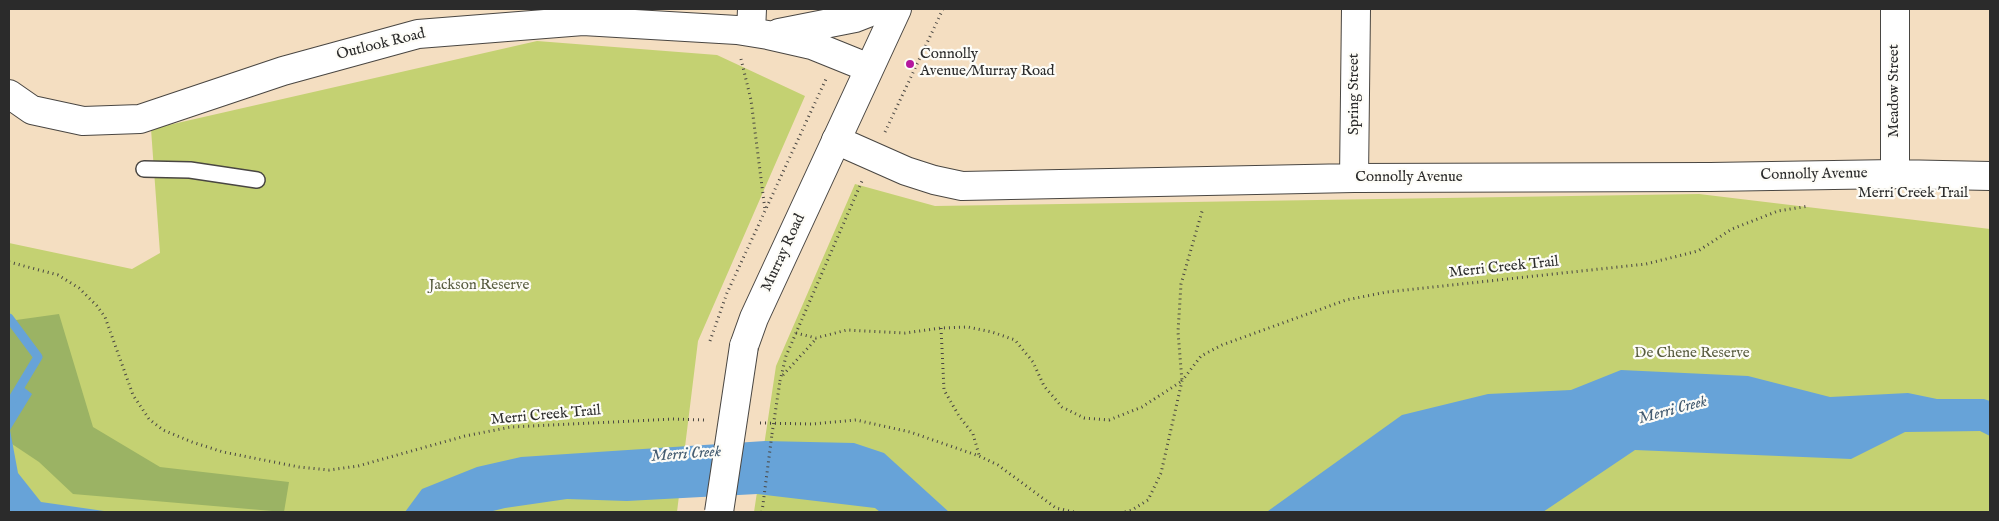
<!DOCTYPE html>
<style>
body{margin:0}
#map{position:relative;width:1999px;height:521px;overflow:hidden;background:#f4dec1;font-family:"IM FELL English",serif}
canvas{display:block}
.frame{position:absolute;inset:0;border:10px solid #2b2b2b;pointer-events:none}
</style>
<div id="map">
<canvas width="1999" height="521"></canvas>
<div class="frame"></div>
</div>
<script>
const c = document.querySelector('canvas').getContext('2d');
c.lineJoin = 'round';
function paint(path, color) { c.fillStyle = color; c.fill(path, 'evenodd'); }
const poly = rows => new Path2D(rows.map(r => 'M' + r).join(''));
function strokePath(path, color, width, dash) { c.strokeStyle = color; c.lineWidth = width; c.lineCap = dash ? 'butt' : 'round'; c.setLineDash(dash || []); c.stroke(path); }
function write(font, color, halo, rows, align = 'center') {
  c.font = font + ' "IM FELL English",serif'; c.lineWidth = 4.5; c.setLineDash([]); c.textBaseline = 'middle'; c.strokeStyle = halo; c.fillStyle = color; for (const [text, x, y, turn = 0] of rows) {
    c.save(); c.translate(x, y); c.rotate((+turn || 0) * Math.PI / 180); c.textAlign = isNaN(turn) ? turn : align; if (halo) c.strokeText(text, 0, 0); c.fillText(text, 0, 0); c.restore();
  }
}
paint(poly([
 [537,41,717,55,805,96,698,341,677,512,9,512,9,243,132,269,160,253,151,129],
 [855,184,935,206,1699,194,1990,229,1990,512,754,512,776,366]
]), '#c4d172');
paint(poly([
 [59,314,93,427,160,467,289,482,284,512,73,494,39,462,9,442,9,321]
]), '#9bb364');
paint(poly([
 [1621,370,1748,376,1830,397,1908,393,1937,399,1984,399,1990,401,1990,436,1980,431,1905,432,1851,459,1635,450,1543,512,1268,511,1402,415,1488,394,1571,390],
 [21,385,32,394,10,430,18,473,41,502,111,512,9,512,9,397],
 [765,441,854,443,884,453,949,512,880,512,875,508,757,494,627,501,567,499,505,508,489,512,405,512,422,489,477,467,521,457]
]), '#67a3d8');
strokePath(poly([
 [9,318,38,357,9,405]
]), '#67a3d8', 9);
const service = poly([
 [144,169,190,170,257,180]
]);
const minor = poly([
 [751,32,752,9],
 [779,33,855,18,878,9],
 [9,94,32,110,83,121,140,119,283,71,418,34,583,21,737,30,768,35,812,45,869,68],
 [836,140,906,171,934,180,962,186,1354,178,1710,177,1895,174,1990,176],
 [1895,174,1895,9],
 [1354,178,1356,9]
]);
const secondary = poly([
 [744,346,754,318,897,9]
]);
strokePath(service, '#494642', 18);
strokePath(minor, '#494642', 30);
strokePath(secondary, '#494642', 30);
strokePath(poly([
 [741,59,751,100,765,210],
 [885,132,943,9],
 [9,262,58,275,79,288,97,306,105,317,133,395,149,419,163,430,192,442,223,452,299,467,329,470,358,466,465,436,511,427,672,419,704,420],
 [941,328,944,390,959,416,973,434,979,455],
 [796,333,816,338,847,330,905,333,941,328,968,327,992,332,1015,340,1033,362,1044,386,1062,407,1084,418,1109,420,1142,407,1182,381,1178,332,1181,284,1203,208],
 [710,341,727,293,826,79],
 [783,375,816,339],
 [780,381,786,356,862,181],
 [760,423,812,424,856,420,910,432,979,456,998,465,1056,508,1074,512],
 [762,512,772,434],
 [1125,512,1132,510,1148,500,1161,473,1182,381,1201,356,1222,345,1346,300,1387,292,1646,264,1698,251,1732,229,1778,211,1809,206]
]), '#494642', 3, [1, 4]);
strokePath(service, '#fff', 15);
strokePath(minor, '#fff', 28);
strokePath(secondary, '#fff', 28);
const secondaryBridge = poly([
 [719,512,744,346]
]);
strokePath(secondaryBridge, '#494642', 30, []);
strokePath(poly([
 [772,434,780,381]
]), '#494642', 3, [1, 4]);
strokePath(secondaryBridge, '#fff', 28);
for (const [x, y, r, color] of [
 [910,64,5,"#b5179e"]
]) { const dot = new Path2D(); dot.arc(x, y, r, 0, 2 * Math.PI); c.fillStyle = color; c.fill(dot); strokePath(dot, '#fdfcf7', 2); }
write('15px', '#2b2b2b', '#fdfcf7', [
 ["Outlook Road",381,45,-14],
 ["Meadow Street",1895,91,-90],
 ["Spring Street",1355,94,-90],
 ["Connolly Avenue",1814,175,-1],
 ["Connolly Avenue",1409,178],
 ["Merri Creek Trail",1913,194],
 ["Murray Road",784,253,-65],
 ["Merri Creek Trail",1504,268,-6],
 ["Merri Creek Trail",546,416,-5]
]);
write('15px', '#2b2b2b', '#fdfcf7', [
 ["Connolly",920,55],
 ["Avenue/Murray Road",920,72]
], 'left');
write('15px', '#595d40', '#fdfcf7', [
 ["Jackson Reserve",479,286],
 ["De Chene Reserve",1692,354]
]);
write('italic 16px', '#435b70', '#fdfcf7', [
 ["Merri Creek",1673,411,-15],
 ["Merri Creek",686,455,-4]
]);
</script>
